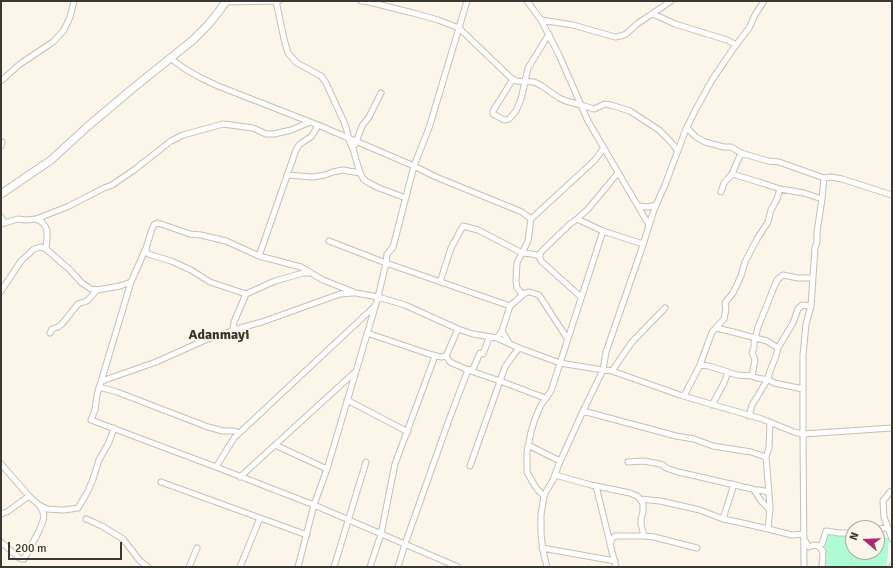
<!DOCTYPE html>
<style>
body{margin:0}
#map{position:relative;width:893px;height:568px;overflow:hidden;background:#fbf5ea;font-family:Signika,sans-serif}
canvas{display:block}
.frame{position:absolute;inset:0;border:2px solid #3b3934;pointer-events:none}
.north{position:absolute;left:845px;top:520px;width:40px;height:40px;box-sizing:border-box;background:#fbf5ea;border:1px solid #aeaaa1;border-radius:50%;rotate:289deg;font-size:11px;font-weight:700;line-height:16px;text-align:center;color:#3b3934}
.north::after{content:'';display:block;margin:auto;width:14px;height:18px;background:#a92875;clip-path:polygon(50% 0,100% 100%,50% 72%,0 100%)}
.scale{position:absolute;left:8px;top:542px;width:114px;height:18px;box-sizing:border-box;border:2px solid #3b3934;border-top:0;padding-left:5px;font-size:12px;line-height:14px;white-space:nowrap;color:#3b3934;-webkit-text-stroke:3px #fbf5ea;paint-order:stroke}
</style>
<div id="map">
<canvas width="893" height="568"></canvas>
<div class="frame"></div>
<div class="north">N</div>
<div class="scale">200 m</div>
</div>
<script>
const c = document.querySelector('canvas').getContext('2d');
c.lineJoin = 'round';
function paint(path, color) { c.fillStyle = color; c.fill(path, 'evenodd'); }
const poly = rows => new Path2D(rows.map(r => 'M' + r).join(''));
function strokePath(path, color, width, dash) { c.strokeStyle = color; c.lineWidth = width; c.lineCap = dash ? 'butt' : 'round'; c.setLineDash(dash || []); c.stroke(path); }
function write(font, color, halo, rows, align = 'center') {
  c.font = font + ' Signika,sans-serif'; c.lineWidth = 4; c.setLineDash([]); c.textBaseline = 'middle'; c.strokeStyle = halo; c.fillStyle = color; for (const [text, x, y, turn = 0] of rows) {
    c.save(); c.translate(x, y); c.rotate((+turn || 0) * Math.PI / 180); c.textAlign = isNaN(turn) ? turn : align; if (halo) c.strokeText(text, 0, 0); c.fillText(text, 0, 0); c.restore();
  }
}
paint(poly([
 [826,534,853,535,853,552,877,552,877,537,889,538,887,567,824,567]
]), '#affcd4');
const minor = poly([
 [276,1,284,39,288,53,297,63,321,76,326,83,344,122,348,134,348,138,353,149,360,173,364,180,371,184,379,188,406,198],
 [361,1,369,2,413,13,438,20,459,28,511,78,516,81,534,82,542,86,559,98,566,101,581,105,594,109,605,104,614,106,630,111,659,130,670,141,678,151],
 [527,1,541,20,559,55,588,121,649,225],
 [225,2,279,1],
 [652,14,660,17,675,24,727,40,736,45],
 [541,20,573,25,615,37,621,36,626,34,637,24,671,1],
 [170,58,185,69,201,78,218,86,318,125,414,166,436,177,522,212,531,219],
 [513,79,493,111,493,114,495,115,504,120,509,119,516,111,521,99,528,68,549,34],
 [1,81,20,64,53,42,64,30,70,17,74,1],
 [687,128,696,137,705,142,724,147,731,147,741,153,768,161,779,162,824,178],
 [355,145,362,126,369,117,381,93],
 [1,146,2,142],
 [732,174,762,183,780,189,804,193,822,199],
 [287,175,313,177,325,175,333,172,343,170,360,173],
 [721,192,724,183,732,174,741,153],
 [638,206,648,207,656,205],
 [1,217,5,223],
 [36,219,42,222,45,226,47,231,47,238,46,249],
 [577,219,603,231,643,244],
 [1,224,18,219,26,220,36,219,67,207,104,188,112,185,134,170,171,141,183,135,223,124,253,128,266,134,274,134,291,130,310,122],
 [329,241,386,263,510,306],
 [146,248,131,282,97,395,95,410,91,420,216,467,314,505,458,567],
 [259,256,296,150,299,145,303,142,312,136,318,125],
 [311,273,303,273,275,281,246,294,210,282,191,270,171,261,151,255,147,253,146,248,152,229,154,225,158,223,190,234,201,235,226,241,259,256,301,267,311,273,323,280,356,293,378,297,405,305,458,329,473,334,497,338,519,348,560,363,603,370,612,371,680,395,762,419,794,432,803,434,803,355,806,324,811,306,815,248,817,242,817,232,822,199,824,178,831,177,842,179,892,195],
 [440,282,451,248,463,226,478,230,507,245,522,253,532,254,540,256],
 [1,291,21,261,34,249,41,247,46,249,69,269,82,283,91,289,97,290,120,286,131,282],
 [523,295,517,288,516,281,517,263,528,241,531,219,595,160,603,149],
 [581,297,541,261,540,259,540,256,541,252,570,224,577,219,588,209,618,173],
 [716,328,733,332,767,341,778,348,793,323,798,309,802,305,811,306],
 [233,330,234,322,246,294],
 [502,331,509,343],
 [50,333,52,329,58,327,62,324,78,304,87,301,97,290],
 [367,333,429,354,441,357,446,356,458,329],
 [497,338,502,331,510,306,525,293,530,292,539,295,567,338],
 [446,356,450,362,468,370,500,381,545,398],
 [700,365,709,366,737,375,752,376,757,378,762,379,768,379,774,383,803,389],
 [612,371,632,342,665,308],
 [752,376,755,360,752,352,754,348,754,343,758,327,777,280,783,275,798,278,813,278],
 [102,381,156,362,203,341,240,328,262,322,340,294,353,293],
 [99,387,117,392,208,427,223,431,234,431,239,433],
 [684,396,700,365,712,332,724,319,726,309,725,303,733,293,741,276,745,262,757,239,768,222,771,210,777,199,780,189],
 [347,400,408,432],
 [712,405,724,383,728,372],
 [583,411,676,436,694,439,713,446,751,452,766,457,769,448,770,422],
 [749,416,752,405,768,379,770,371,776,356,778,348],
 [275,445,327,469],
 [528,445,560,461],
 [628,462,644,461,660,464,663,465,666,468,678,472,696,476,752,489,754,490,761,501,770,510],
 [1,464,29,496,39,505,42,510,44,515,43,521,39,531,24,559,22,559,19,558,1,542],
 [470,466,505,367,512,357,519,348],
 [216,467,234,438,375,306],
 [555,475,591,485,630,493,637,496,640,499,643,504,643,512,641,519,641,524,644,536],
 [240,477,355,372],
 [161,482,307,535],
 [596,486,610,543],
 [754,490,759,490,769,492],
 [892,491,890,492,883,501,884,517,892,539],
 [544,496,536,488,527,472,527,452,531,432,535,419,541,405,551,391,603,231],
 [640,499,660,501,700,510,723,519,738,522,768,529,770,507,766,457],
 [39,505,47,509,64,510,78,508,88,491,93,479,99,460,109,442,114,428],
 [1,514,7,512,29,496],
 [86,519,102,526,123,539,140,561,148,567],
 [723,519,734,484],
 [768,529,792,535,803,534],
 [877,530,888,527],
 [804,539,809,547,814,545,818,546,823,551,822,567],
 [818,546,822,544,826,531,839,533,853,533],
 [542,548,615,561],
 [189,567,197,548],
 [240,567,260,518],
 [298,567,314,505,327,469,378,297,386,263,387,254,393,247,414,166,429,128,467,1],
 [334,567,366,462],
 [370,567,381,534,395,464,435,356],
 [398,567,405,544,450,417,468,370,473,369,480,353,483,354,489,338],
 [547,567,543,551,541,534,541,515,544,496,547,490,553,480,559,464,583,411,603,370,606,352,641,251,654,210,665,185,686,129,696,109,712,80,733,49,749,28,755,15,764,1],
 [616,567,610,544,612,539,615,536,644,536,654,537,697,548],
 [804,567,803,434,892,428],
 [892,567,892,566]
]);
const major = poly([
 [1,194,51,160,87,127,132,89,193,40,208,25,220,10,226,1]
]);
strokePath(minor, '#c6bfb5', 7);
strokePath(major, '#c6bfb5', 9);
strokePath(minor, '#fff', 5);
strokePath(major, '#fff', 7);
write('bold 14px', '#3b362d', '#fbf5ea', [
 ["Adanmayi",219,335]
]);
</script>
